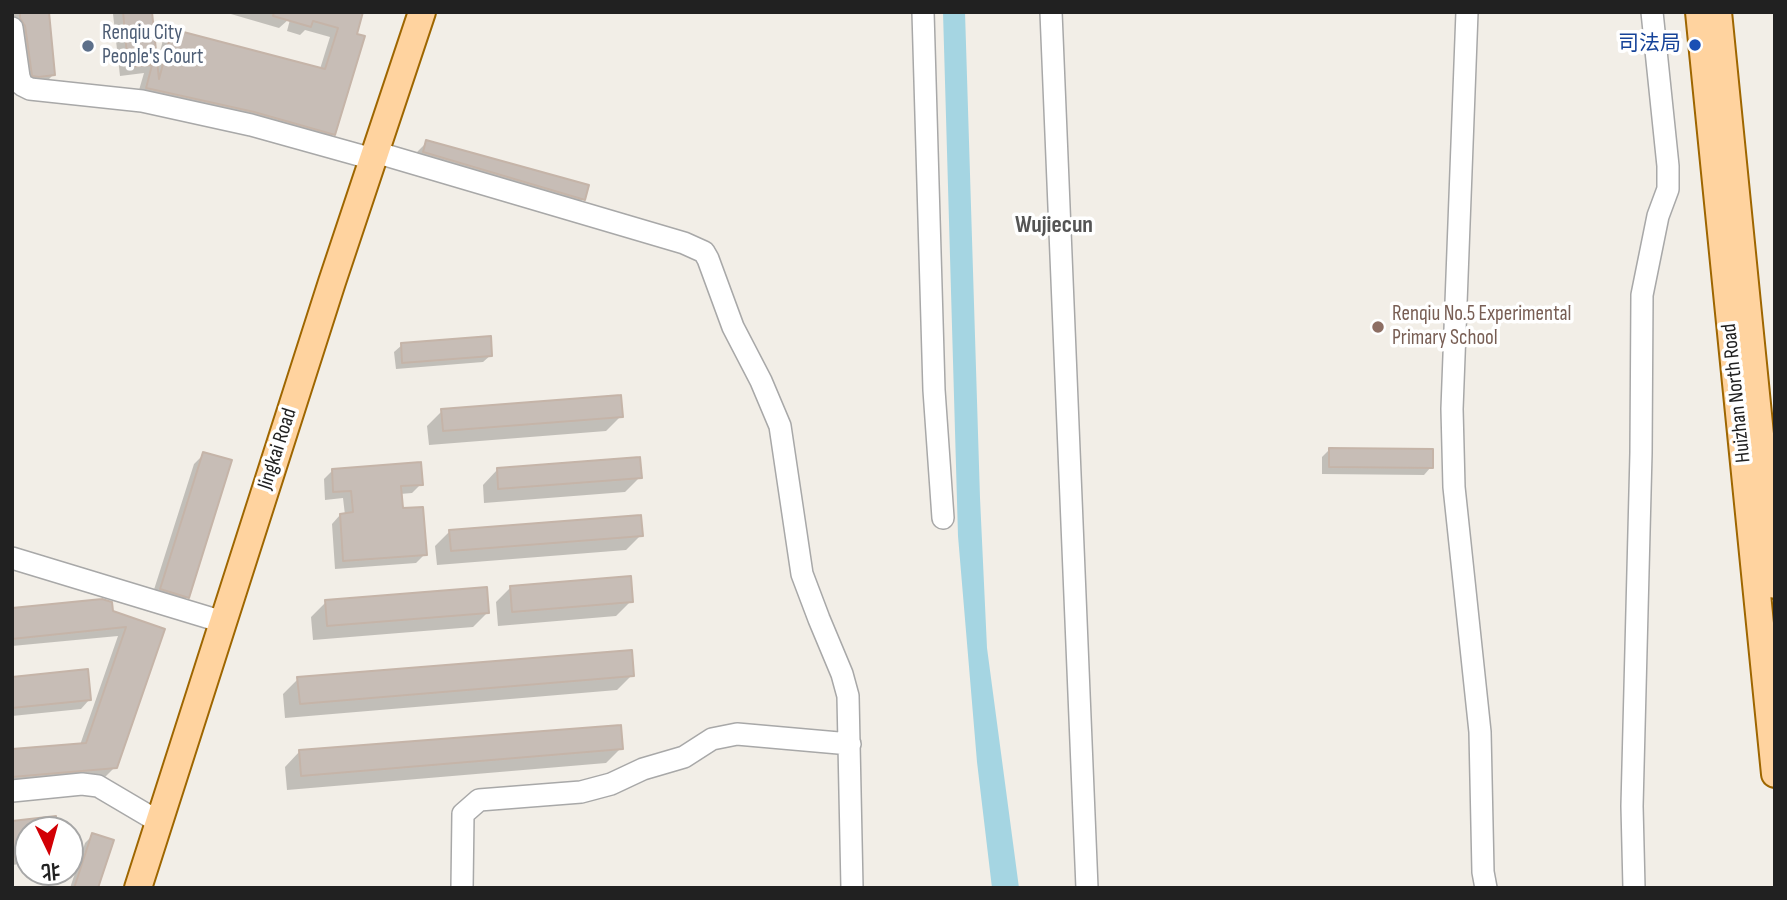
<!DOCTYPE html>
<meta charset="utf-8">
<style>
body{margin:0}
#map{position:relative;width:1787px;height:900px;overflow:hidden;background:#f2eee7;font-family:"Sofia Sans Condensed","Noto Sans SC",sans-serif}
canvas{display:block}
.frame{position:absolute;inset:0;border:14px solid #212121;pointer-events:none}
.north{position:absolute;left:14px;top:816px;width:70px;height:70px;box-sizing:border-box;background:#fff;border:2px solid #a6a6a6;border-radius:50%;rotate:175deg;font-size:19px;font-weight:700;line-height:28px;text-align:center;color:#212121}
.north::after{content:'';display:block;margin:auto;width:24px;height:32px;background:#d20005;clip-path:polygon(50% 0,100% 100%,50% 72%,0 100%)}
</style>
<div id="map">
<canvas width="1787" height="900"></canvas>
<div class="frame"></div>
<div class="north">北</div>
</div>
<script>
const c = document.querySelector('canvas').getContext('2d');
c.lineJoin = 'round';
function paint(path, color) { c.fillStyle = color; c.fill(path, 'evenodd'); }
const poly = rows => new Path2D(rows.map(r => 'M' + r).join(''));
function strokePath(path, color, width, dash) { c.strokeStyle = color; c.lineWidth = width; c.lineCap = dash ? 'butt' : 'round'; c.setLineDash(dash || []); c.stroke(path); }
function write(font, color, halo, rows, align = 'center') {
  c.font = font + ' "Sofia Sans Condensed","Noto Sans SC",sans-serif'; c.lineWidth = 7; c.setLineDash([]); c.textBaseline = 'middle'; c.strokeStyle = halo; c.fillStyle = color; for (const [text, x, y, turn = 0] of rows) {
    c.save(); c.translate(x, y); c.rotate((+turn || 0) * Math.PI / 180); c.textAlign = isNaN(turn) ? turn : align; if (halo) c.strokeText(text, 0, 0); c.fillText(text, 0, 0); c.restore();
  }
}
paint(poly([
 [943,12,965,12,980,498,987,648,1019,888,992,888,977,762,958,536]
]), '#a5d5e2');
paint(poly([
 [12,12,47,12,54,74,44,84,29,85,12,29],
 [115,12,150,12,156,67,163,40,172,31,320,69,330,37,305,30,300,35,287,31,292,12,362,12,334,134,324,143,137,97,144,73,120,76,113,14],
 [224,12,288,12,288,20,279,28],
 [427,142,583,199,573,209,414,162,417,152],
 [402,345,491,355,483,362,396,369,394,352],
 [442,411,621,416,606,431,429,445,427,426],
 [1330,449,1431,467,1424,475,1322,474,1322,457],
 [204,454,187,597,177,607,151,599,194,464],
 [497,470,640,477,625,492,484,503,483,485],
 [332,471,421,484,412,493,400,494,401,510,425,554,416,563,335,569,332,524,340,515,345,515,343,498,325,500,324,479],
 [450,531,641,535,626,550,437,565,435,546],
 [511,587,631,601,616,616,498,626,496,602],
 [326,602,488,612,473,627,313,640,311,617],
 [12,610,111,612,162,630,115,767,105,777,12,785,12,751,80,745,118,636,12,646],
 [632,675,617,690,285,718,283,694,298,679],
 [12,678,89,700,81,709,12,716],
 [621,748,606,763,287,790,285,767,299,752],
 [54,818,55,830,28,830,28,863,12,865,12,822],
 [93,835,96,888,70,888,85,843]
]), '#0003');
const building = poly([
 [20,12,49,12,55,75,39,77,32,76,25,26,20,18,20,12],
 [123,12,152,12,159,79,172,29,325,69,338,28,313,21,311,27,273,16,274,12,363,12,357,34,365,36,335,135,254,112,146,88,152,65,128,67,123,12],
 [426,140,589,185,585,200,423,152,426,140],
 [491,336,492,356,402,363,401,343,491,336],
 [621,395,623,417,443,431,441,409,621,395],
 [1329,448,1433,449,1433,468,1329,467,1329,448],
 [203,452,232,460,189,598,160,589,203,452],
 [640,457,642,478,498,489,497,468,640,457],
 [421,462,423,485,401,486,403,508,423,507,427,555,343,561,340,514,353,512,351,491,333,492,332,469,421,462],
 [641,515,643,536,451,551,449,530,641,515],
 [631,576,633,602,512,612,510,586,631,576],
 [487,587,489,613,327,626,325,600,487,587],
 [102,599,112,602,113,611,165,629,117,768,12,777,12,749,86,743,126,627,12,639,12,608,102,599],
 [632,650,634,676,300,704,297,677,632,650],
 [88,669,91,700,12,708,12,677,88,669],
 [621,725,623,749,301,776,299,750,621,725],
 [56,816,57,830,28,830,28,855,12,857,12,821,56,816],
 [92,833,114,840,98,888,74,888,92,833]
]);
paint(building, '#c7bdb6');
strokePath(building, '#c5b4a8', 2);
const minor = poly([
 [923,12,934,390,943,518],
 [1051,12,1087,888],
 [1467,12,1452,409,1454,487,1480,732,1483,872,1486,888],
 [12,28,19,77,22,85,30,89,142,101,251,125,373,159],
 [375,152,684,243,704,252,708,259,733,327,761,381,780,426,802,574,819,619,842,674,848,696,852,888],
 [12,558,223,622],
 [12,791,82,784,98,786,159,822],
 [462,888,463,814,479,800,581,792,611,784,643,769,684,757,712,739,737,734,850,744],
 [1634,888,1632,806,1641,453,1642,295,1658,216,1668,189,1668,166,1652,12]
]);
const major = poly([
 [1699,12,1775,774],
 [1718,12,1775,585],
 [138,888,332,282,422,12]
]);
strokePath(minor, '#a8a8a8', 24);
strokePath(major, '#9e6600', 30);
strokePath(minor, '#fff', 21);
strokePath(major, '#ffd39f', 26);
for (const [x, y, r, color] of [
 [1695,45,7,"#1a4fb4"],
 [88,46,7,"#5c6f8a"],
 [1378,327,7,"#8d6e63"]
]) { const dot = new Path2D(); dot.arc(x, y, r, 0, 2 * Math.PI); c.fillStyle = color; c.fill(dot); strokePath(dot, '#fff', 2.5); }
write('21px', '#4e5e75', '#fff', [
 ["Renqiu City",102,34],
 ["People's Court",102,58]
], 'left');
write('21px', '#164399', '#fff', [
 ["司法局",1681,45]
], 'right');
write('21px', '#785e54', '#fff', [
 ["Renqiu No.5 Experimental",1392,315],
 ["Primary School",1392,339]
], 'left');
write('21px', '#212121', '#fff', [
 ["Huizhan North Road",1737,393,-96],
 ["Jingkai Road",278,449,-72]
]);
write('bold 24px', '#545454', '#fff', [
 ["Wujiecun",1054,226]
]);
</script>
